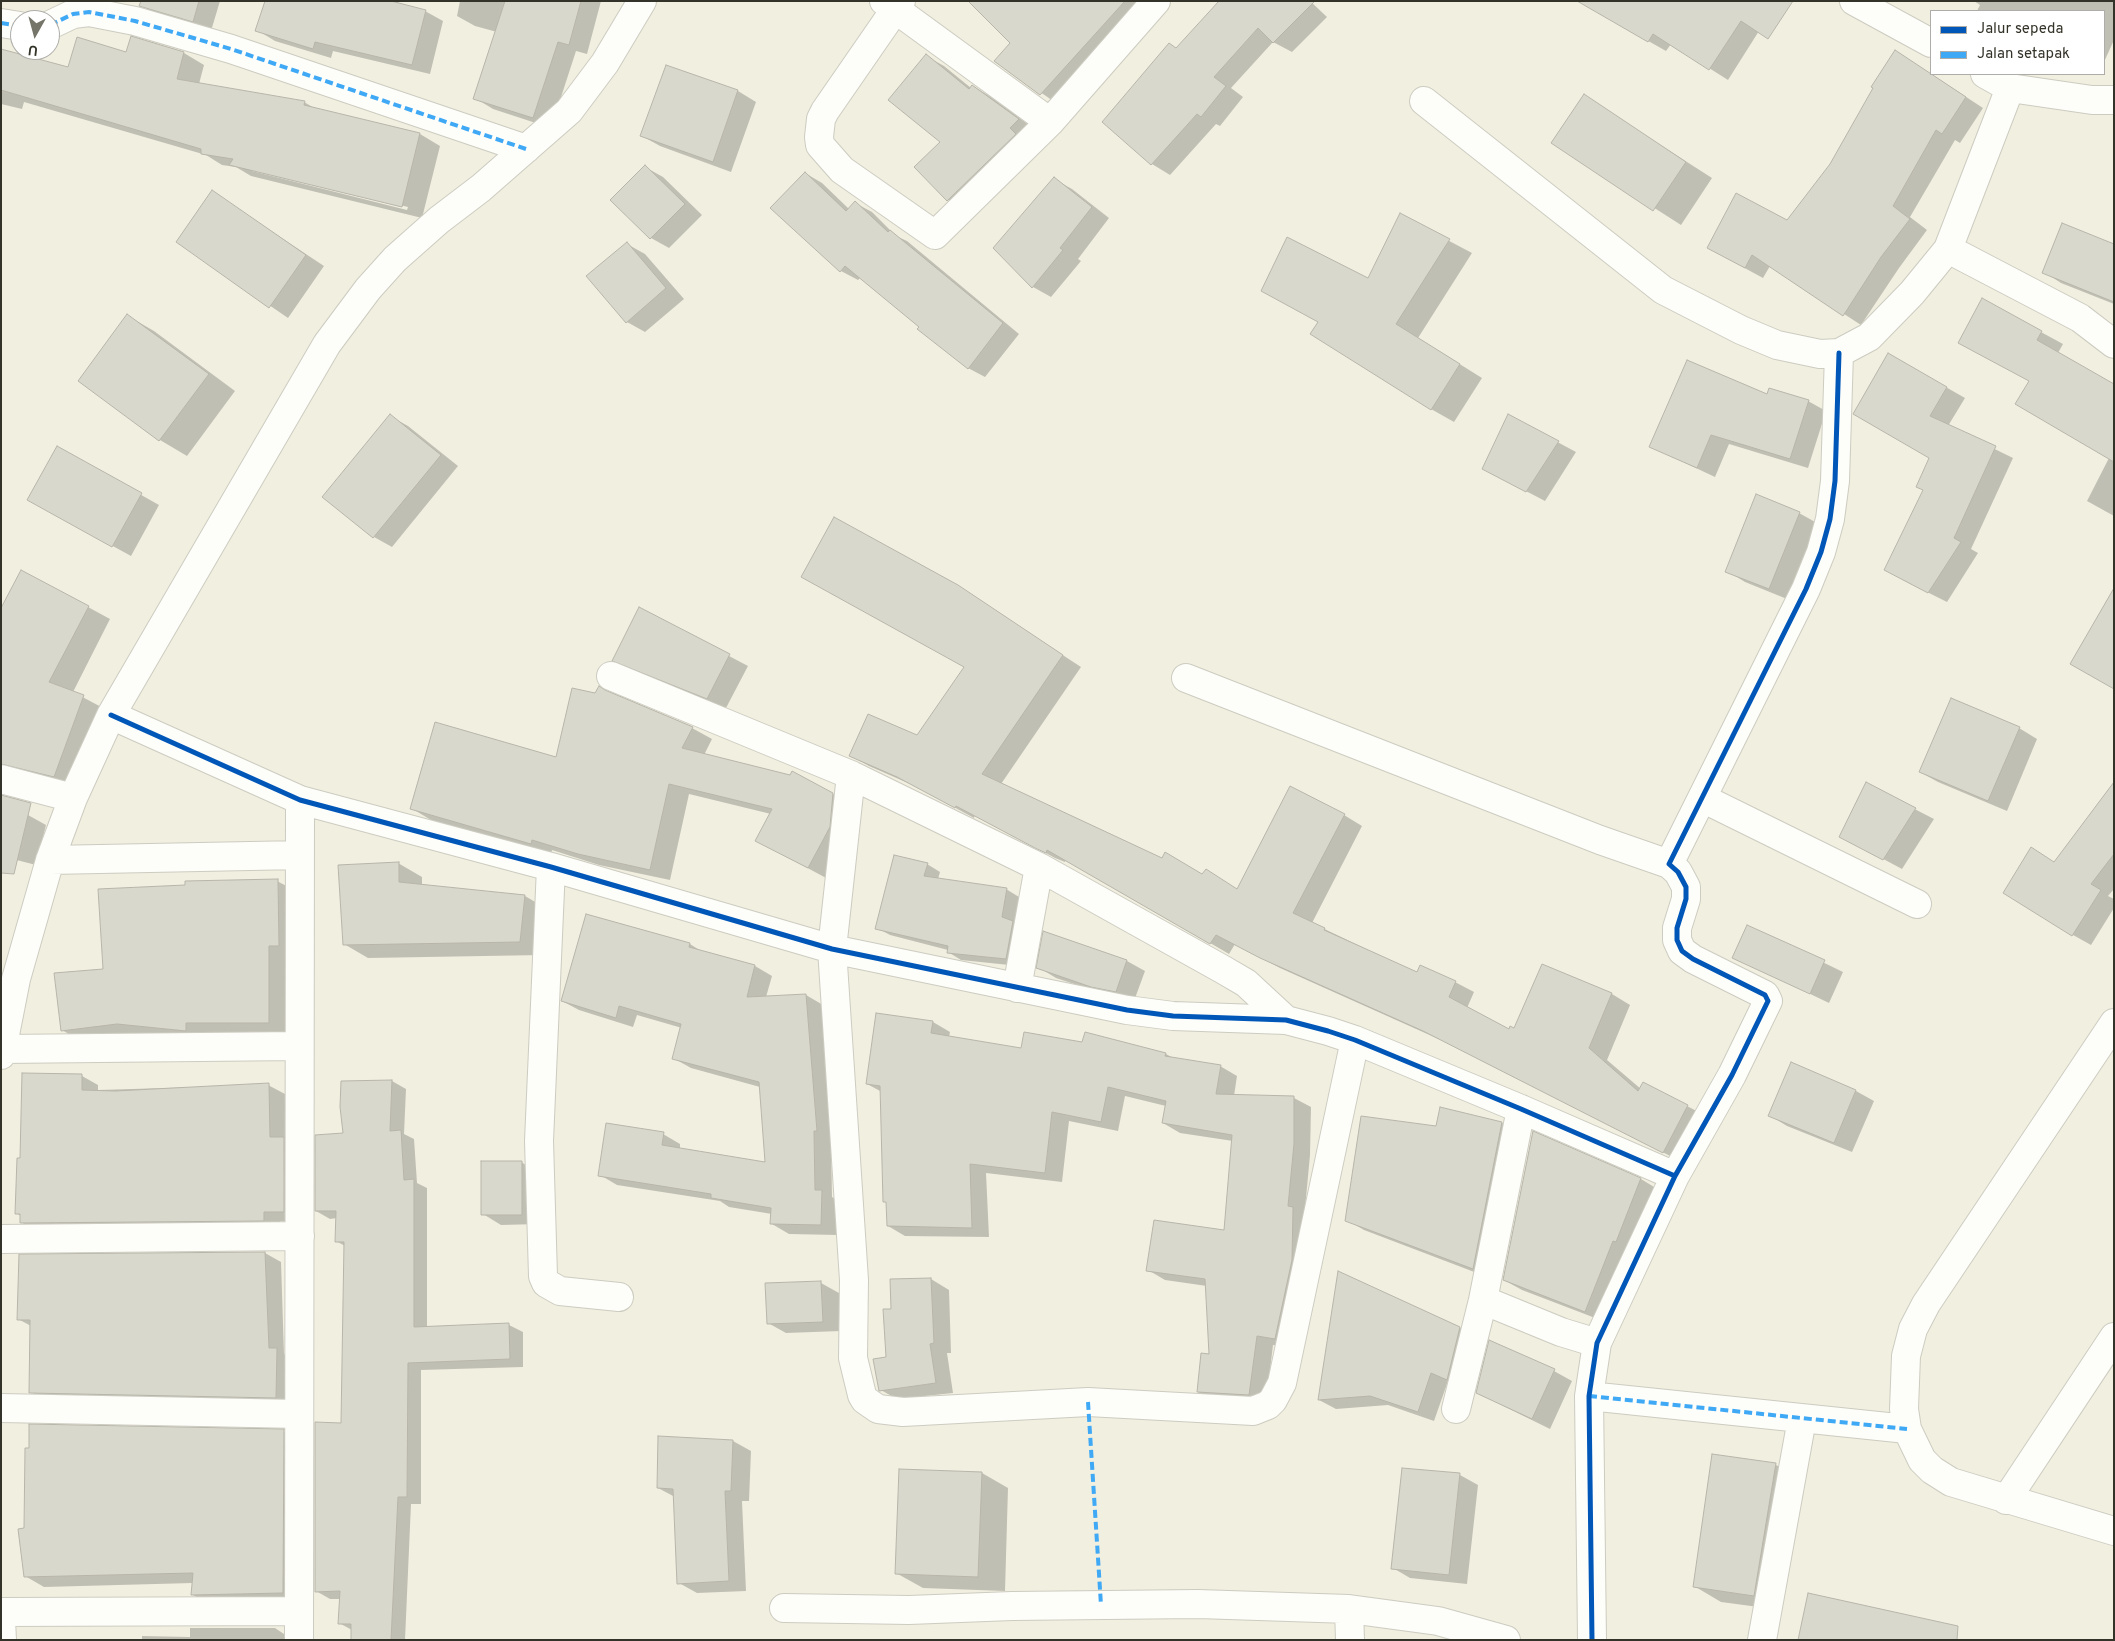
<!DOCTYPE html>
<style>
body{margin:0}
#map{position:relative;width:2115px;height:1641px;overflow:hidden;background:#f1efe0;font-family:Overpass,sans-serif}
canvas{display:block}
.frame{position:absolute;inset:0;border:2px solid #343329;pointer-events:none}
.legend{position:absolute;left:1930px;top:10px;width:175px;height:65px;box-sizing:border-box;background:#fff;border:1px solid #aeada9;margin:0;padding:6px 9px;list-style:none;font-size:15px;color:#343329}
.legend li{display:flex;align-items:center;gap:10px;height:25px}
.legend b{width:25px;border:1px solid #aeada9}
.north{position:absolute;left:10px;top:10px;width:50px;height:50px;box-sizing:border-box;background:#fff;border:1px solid #aeada9;border-radius:50%;rotate:187deg;font-size:14px;font-weight:700;line-height:20px;text-align:center;color:#343329}
.north::after{content:'';display:block;margin:auto;width:18px;height:22px;background:#767569;clip-path:polygon(50% 0,100% 100%,50% 72%,0 100%)}
</style>
<div id="map">
<canvas width="2115" height="1641"></canvas>
<div class="frame"></div>
<ul class="legend">
<li><b style="height:6px;background:#0057b8"></b>Jalur sepeda</li>
<li><b style="height:6px;background:#3fa9f5"></b>Jalan setapak</li>
</ul>
<div class="north">U</div>
</div>
<script>
const c = document.querySelector('canvas').getContext('2d');
c.lineJoin = 'round';
function paint(path, color) { c.fillStyle = color; c.fill(path, 'evenodd'); }
const poly = rows => new Path2D(rows.map(r => 'M' + r).join(''));
function strokePath(path, color, width, dash) { c.strokeStyle = color; c.lineWidth = width; c.lineCap = dash ? 'butt' : 'round'; c.setLineDash(dash || []); c.stroke(path); }
paint(poly([
 [142,1,220,1,211,31,159,16,141,5],
 [266,1,399,1,398,4,425,11,443,21,430,74,333,51,331,58,275,41,257,30],
 [460,1,601,1,587,54,576,51,551,128,493,109,475,98,497,32,475,26,457,16],
 [970,1,1152,1,1059,105,995,61,1012,43],
 [1310,1,1327,17,1292,52,1273,42,1231,88,1243,97,1220,126,1216,124,1170,175,1152,164,1104,122,1177,49],
 [1974,1,2114,1,2114,40,2104,62,2104,11,1977,11,1980,5],
 [1771,12,1728,80,1671,44,1666,51,1611,20],
 [132,38,184,53,204,65,199,84,304,102,316,109,420,134,440,146,422,218,251,176,236,167,222,165,206,155,24,102,22,109,1,104,1,50,69,69,127,53],
 [248,168,408,207,407,210,252,171],
 [1896,51,1983,108,1960,143,1955,140,1910,217,1927,230,1899,268,1861,325,1770,266,1763,278,1726,258,1788,222,1831,165],
 [926,56,944,66,971,88,973,86,991,97,1036,130,966,210,948,200,916,167,942,141],
 [667,66,738,91,756,102,731,172,660,146,642,136],
 [1584,96,1712,178,1681,225,1553,143],
 [645,167,663,177,702,215,669,248,651,238,612,200],
 [805,173,822,183,849,209,855,203,872,212,896,236,907,241,1019,334,985,377,968,368,861,277,858,280,841,271,772,208],
 [1054,179,1072,189,1109,218,1078,259,1081,261,1051,297,1033,287],
 [212,192,324,266,288,318,177,242],
 [1400,215,1472,253,1418,338,1482,378,1454,422,1431,409,1319,322,1368,280],
 [627,244,645,254,684,299,645,332,627,322],
 [2114,245,2114,304,2061,283,2044,272],
 [1982,300,2063,344,2058,353,2114,386,2114,516,2087,501,2109,458,2030,381],
 [128,316,154,331,235,391,187,456,160,440,80,381],
 [1888,354,1965,398,1948,426,2013,458,1971,549,1978,553,1947,602,1903,580,1931,458],
 [1768,395,1808,401,1826,411,1808,468,1729,444,1715,477,1651,447],
 [390,416,408,426,458,466,392,547,374,537],
 [1509,416,1576,452,1545,501,1501,478],
 [58,448,159,505,131,556,47,510],
 [1799,513,1817,523,1787,599,1745,582,1727,571],
 [957,586,1081,667,1001,784,1162,859,1238,890,1344,815,1362,826,1312,923,1418,974,1455,982,1474,992,1467,1008,1509,1030,1515,1030,1543,965,1612,994,1630,1005,1607,1060,1641,1089,1687,1106,1706,1116,1682,1162,1443,1041,1280,968,1235,944,1229,954,1066,859,1065,862,1055,858,975,815,974,818,917,787,869,766,851,756,918,736,965,667],
 [88,607,110,619,73,692,105,709,77,787,1,763],
 [640,609,748,666,726,708,631,671,613,660],
 [595,695,612,695,692,728,712,739,704,755,833,794,853,806,828,879,757,841,771,814,689,794,670,880,599,865,552,850,551,854,431,820,411,808,557,759],
 [2019,728,2037,739,2007,811,1938,782,1920,772],
 [1866,784,1934,819,1902,869,1859,846],
 [2114,784,2114,889,2108,896,2114,899,2114,908,2091,945,2073,935,2055,863],
 [28,815,46,825,36,865,1,856],
 [398,863,422,877,422,885,525,896,549,910,543,955,368,958,344,944],
 [927,864,940,872,938,879,1006,889,1019,897,1015,923,1019,966,961,960,948,952,948,950,890,935,877,928],
 [277,881,294,890,296,955,286,955,286,1032,203,1032,203,1040,135,1034,79,1040,62,1030],
 [586,916,690,944,704,953,755,966,772,976,766,997,806,995,823,1005,831,1141,832,1197,839,1201,838,1235,789,1234,772,1224,772,1214,729,1207,720,1201,617,1185,600,1175,663,1134,680,1144,680,1149,766,1164,760,1087,691,1068,673,1058,682,1028,637,1015,633,1027,579,1010,562,1001],
 [1748,926,1843,972,1829,1003,1733,957],
 [1044,933,1127,961,1145,971,1134,1001,1110,996,1056,978,1038,967],
 [933,1022,950,1032,949,1037,1022,1049,1083,1044,1085,1034,1166,1054,1175,1059,1220,1066,1237,1076,1234,1096,1294,1098,1311,1107,1310,1155,1292,1348,1273,1345,1266,1404,1215,1401,1198,1392,1211,1355,1207,1286,1165,1280,1148,1270,1225,1232,1233,1141,1180,1133,1163,1123,1166,1106,1125,1096,1118,1131,1069,1121,1062,1182,986,1173,989,1237,905,1236,888,1226,887,1203,885,1201,882,1092,867,1084],
 [1791,1063,1856,1091,1874,1101,1852,1152,1787,1126,1769,1115],
 [82,1076,98,1085,98,1090,268,1085,285,1094,286,1139,300,1147,300,1221,280,1221,280,1229,37,1232,21,1222,21,1216,16,1213,21,1159],
 [392,1081,406,1089,404,1134,414,1139,417,1183,427,1188,427,1327,509,1325,523,1332,523,1367,421,1370,421,1504,411,1504,405,1640,352,1640,352,1630,339,1623,341,1599,330,1599,316,1591,342,1424,345,1246,336,1241,337,1218,330,1219,316,1211,344,1135],
 [1441,1108,1502,1123,1519,1133,1490,1278,1364,1230,1347,1220,1437,1127],
 [1533,1133,1641,1179,1659,1190,1603,1321,1522,1290,1504,1280],
 [521,1162,539,1173,539,1224,501,1225,483,1214],
 [265,1253,281,1262,284,1354,293,1359,292,1406,47,1401,31,1392,31,1326,18,1319],
 [931,1279,949,1290,951,1353,947,1353,953,1393,897,1399,879,1389,874,1360,887,1358,892,1310],
 [821,1283,839,1293,841,1331,786,1333,768,1323],
 [1460,1328,1476,1337,1464,1388,1448,1381,1434,1421,1388,1405,1336,1409,1319,1400],
 [1554,1371,1572,1381,1550,1429,1477,1393],
 [283,1431,301,1441,301,1602,210,1605,193,1595,193,1583,44,1587,25,1576],
 [733,1441,751,1451,749,1501,742,1501,746,1591,697,1593,679,1583,675,1497,658,1488],
 [1713,1456,1776,1465,1803,1480,1781,1610,1721,1602,1694,1586],
 [982,1473,1008,1488,1005,1591,923,1588,896,1573],
 [1460,1475,1478,1485,1467,1584,1410,1578,1393,1568],
 [190,1628,275,1628,293,1640,142,1640,142,1636,190,1637]
]), '#0003');
const building = poly([
 [141,1,199,1,193,22,139,6,141,1],
 [265,1,391,1,426,10,412,65,315,42,313,49,255,31,265,1],
 [505,1,581,1,569,45,558,42,533,118,473,99,505,1],
 [968,1,1125,1,1040,95,994,61,1010,43,968,1],
 [1219,1,1315,1,1273,43,1258,28,1214,77,1226,86,1201,117,1197,114,1151,165,1102,122,1169,43,1176,48,1219,1],
 [1577,1,1793,1,1768,39,1741,21,1709,70,1653,34,1648,42,1577,1],
 [131,36,184,52,177,79,305,101,304,105,420,133,402,207,229,165,233,159,201,154,201,149,1,90,1,49,68,67,77,37,126,52,131,36],
 [1895,50,1966,97,1942,134,1936,130,1893,206,1910,219,1881,257,1843,316,1752,255,1745,268,1707,248,1736,193,1787,220,1830,164,1873,88,1871,87,1895,50],
 [926,54,969,89,972,85,1019,119,1010,128,1016,134,947,201,914,167,940,142,888,100,926,54],
 [666,65,738,90,713,162,640,136,666,65],
 [1584,94,1686,162,1653,211,1551,143,1584,94],
 [645,165,685,204,650,239,610,200,645,165],
 [805,172,846,211,855,201,888,232,890,230,1003,323,968,369,917,329,919,327,845,266,840,272,770,208,805,172],
 [1054,177,1092,207,1060,248,1063,250,1032,288,993,248,1054,177],
 [212,190,306,255,269,308,176,242,212,190],
 [1400,213,1450,239,1396,324,1460,364,1431,410,1310,334,1318,322,1261,291,1287,237,1368,278,1400,213],
 [2062,223,2114,244,2114,302,2042,273,2062,223],
 [627,242,666,288,626,323,586,276,627,242],
 [1982,298,2042,331,2037,340,2114,384,2114,462,2015,404,2029,381,1958,343,1982,298],
 [127,314,209,374,159,441,78,381,127,314],
 [1888,353,1947,387,1930,416,1996,446,1954,538,1961,542,1928,593,1884,570,1923,490,1916,487,1929,458,1853,414,1888,353],
 [1687,360,1767,394,1769,388,1809,400,1790,459,1711,435,1697,468,1649,447,1687,360],
 [390,414,441,455,373,538,322,497,390,414],
 [1508,414,1559,441,1526,492,1482,469,1508,414],
 [57,446,142,493,112,547,27,500,57,446],
 [1756,494,1800,512,1769,589,1725,572,1756,494],
 [834,517,958,585,1063,655,982,774,1162,858,1165,852,1202,874,1206,869,1237,889,1290,786,1345,814,1293,913,1325,928,1324,930,1417,972,1420,965,1456,981,1449,997,1509,1029,1510,1026,1514,1028,1542,964,1612,993,1589,1048,1638,1091,1643,1082,1688,1105,1663,1153,1423,1031,1260,958,1216,935,1210,944,1047,850,1046,853,1035,848,956,806,955,808,897,777,849,756,868,714,917,735,964,667,801,577,834,517],
 [21,570,89,606,49,682,84,695,54,777,1,764,1,608,21,570],
 [2114,588,2114,689,2070,664,2114,588],
 [639,607,730,654,707,699,612,661,639,607],
 [599,686,605,690,693,727,682,748,790,775,792,771,833,793,830,827,808,868,755,841,772,809,669,784,650,870,578,854,532,840,531,844,410,809,435,722,556,757,572,688,595,693,599,686],
 [1951,698,2020,727,1988,801,1919,772,1951,698],
 [1866,782,1916,808,1883,860,1839,837,1866,782],
 [2114,782,2114,854,2091,884,2101,890,2072,936,2003,893,2031,847,2054,862,2114,782],
 [1,795,31,803,14,874,1,873,1,795],
 [894,855,928,863,924,876,1007,888,1002,917,1013,921,1006,959,947,953,948,946,875,929,894,855],
 [399,862,399,882,525,895,520,942,343,945,338,865,399,862],
 [278,879,279,946,269,946,269,1023,186,1023,186,1031,117,1024,61,1031,54,973,103,969,98,889,185,885,185,881,278,879],
 [586,914,690,943,689,947,755,965,747,997,806,994,817,1131,814,1131,815,1190,822,1190,821,1225,770,1224,771,1208,711,1198,711,1194,598,1176,606,1123,664,1132,662,1145,765,1162,759,1082,672,1059,681,1024,619,1006,616,1018,561,1001,586,914],
 [1747,925,1825,960,1810,994,1732,958,1747,925],
 [1043,931,1127,960,1116,992,1091,987,1036,968,1043,931],
 [876,1013,933,1021,931,1033,1021,1048,1024,1032,1082,1042,1085,1032,1166,1053,1165,1056,1221,1065,1216,1094,1294,1096,1294,1144,1288,1206,1293,1207,1292,1260,1275,1339,1257,1336,1249,1395,1197,1392,1201,1353,1209,1354,1205,1279,1146,1271,1154,1220,1224,1230,1232,1135,1162,1123,1166,1101,1108,1087,1101,1122,1052,1112,1045,1173,970,1164,972,1228,887,1226,886,1202,883,1202,880,1086,866,1084,876,1013],
 [1791,1062,1856,1090,1834,1143,1768,1116,1791,1062],
 [22,1073,82,1074,82,1090,115,1091,269,1083,270,1137,284,1137,284,1212,264,1212,264,1221,20,1223,20,1214,15,1214,17,1158,20,1158,22,1073],
 [392,1080,390,1131,401,1130,404,1180,414,1179,414,1327,509,1323,510,1359,408,1363,407,1497,398,1497,391,1640,351,1640,351,1624,338,1624,340,1591,315,1592,315,1422,341,1423,344,1242,335,1242,336,1211,315,1211,315,1135,343,1133,340,1107,341,1081,392,1080],
 [1440,1107,1502,1122,1473,1269,1345,1221,1361,1116,1436,1126,1440,1107],
 [1533,1131,1641,1178,1616,1242,1613,1241,1585,1312,1503,1280,1533,1131],
 [481,1161,522,1161,522,1215,481,1215,481,1161],
 [265,1252,269,1348,277,1348,276,1398,29,1393,30,1320,17,1320,19,1254,265,1252],
 [1338,1271,1460,1327,1447,1380,1431,1373,1418,1412,1370,1396,1318,1400,1338,1271],
 [931,1278,934,1343,930,1344,936,1383,879,1391,873,1359,886,1357,883,1309,891,1309,890,1279,931,1278],
 [821,1281,823,1322,767,1324,765,1283,821,1281],
 [1489,1340,1555,1369,1532,1419,1476,1393,1489,1340],
 [29,1424,284,1429,283,1593,191,1595,193,1573,24,1577,18,1529,24,1528,25,1448,29,1448,29,1424],
 [658,1436,733,1440,731,1491,725,1491,729,1581,677,1584,673,1489,657,1488,658,1436],
 [1712,1454,1776,1463,1754,1596,1693,1587,1712,1454],
 [1402,1468,1460,1473,1449,1575,1391,1569,1402,1468],
 [899,1469,982,1472,978,1577,895,1574,899,1469],
 [1808,1593,1958,1626,1957,1640,1798,1640,1808,1593]
]);
paint(building, '#d9d8cc');
strokePath(building, '#b7b5aa', 1);
const street = poly([
 [884,1,1050,122],
 [901,1,825,111,821,119,819,137,820,145,842,170,935,235,1050,122,1156,1],
 [1854,1,1931,43],
 [1,23,20,26],
 [50,25,73,14,89,12,135,21,231,49,526,149],
 [1985,74,2010,88,2092,100,2114,100],
 [1424,101,1663,290,1741,330,1777,345,1820,354,1839,353,1869,337,1912,293,1948,249,2010,88],
 [1948,249,2080,318,2114,344],
 [611,676,851,775,1039,867,1222,969,1246,983,1286,1020],
 [1186,678,1600,840,1669,864],
 [111,715,300,800,551,867,832,949,1127,1010,1173,1016,1286,1020,1328,1031,1355,1040,1521,1109,1675,1176],
 [851,775,832,949,854,1280,853,1358,862,1395,865,1400,878,1409,903,1412,1088,1402,1253,1411,1268,1405,1273,1400,1282,1383,1355,1040],
 [1,779,73,798],
 [1702,798,1917,904],
 [50,860,300,855],
 [551,867,539,1141,543,1276,546,1283,560,1291,619,1297],
 [1017,988,1039,867],
 [2114,1023,1926,1304,1913,1329,1906,1356,1904,1409,1907,1429,1922,1460,1932,1470,1951,1482,2114,1531],
 [2,1049,299,1046],
 [1,1055,16,979,50,860,73,798,111,715,327,344,368,289,395,259,439,220,481,188,569,111,605,63,642,1],
 [1,1239,300,1236],
 [1483,1300,1561,1332,1597,1343],
 [1589,1396,1907,1429],
 [1,1408,299,1414],
 [1456,1409,1483,1300,1521,1109],
 [2006,1500,2114,1337],
 [784,1608,909,1610,1012,1606,1198,1604,1349,1609,1438,1621,1506,1640],
 [1349,1609,1350,1640],
 [1,1612,299,1611],
 [1,1620,2,1640],
 [299,1640,300,800],
 [1592,1640,1589,1396,1597,1343,1675,1176,1732,1075,1768,1001,1765,995,1693,959,1682,951,1677,940,1677,928,1686,899,1686,887,1678,872,1669,864,1806,589,1821,552,1830,519,1835,481,1839,353],
 [1762,1640,1802,1419]
]);
strokePath(street, '#cdccc0', 30);
strokePath(street, '#fdfdfa', 28);
strokePath(poly([
 [1,23,20,26],
 [50,25,73,14,89,12,135,21,231,49,526,149],
 [1589,1396,1907,1429],
 [1088,1402,1101,1605]
]), '#3fa9f5', 4, [8, 4]);
strokePath(poly([
 [111,715,300,800,551,867,832,949,1127,1010,1173,1016,1286,1020,1328,1031,1355,1040,1521,1109,1675,1176],
 [1592,1640,1589,1396,1597,1343,1675,1176,1732,1075,1768,1001,1765,995,1693,959,1682,951,1677,940,1677,928,1686,899,1686,887,1678,872,1669,864,1806,589,1821,552,1830,519,1835,481,1839,353]
]), '#0057b8', 5);
</script>
